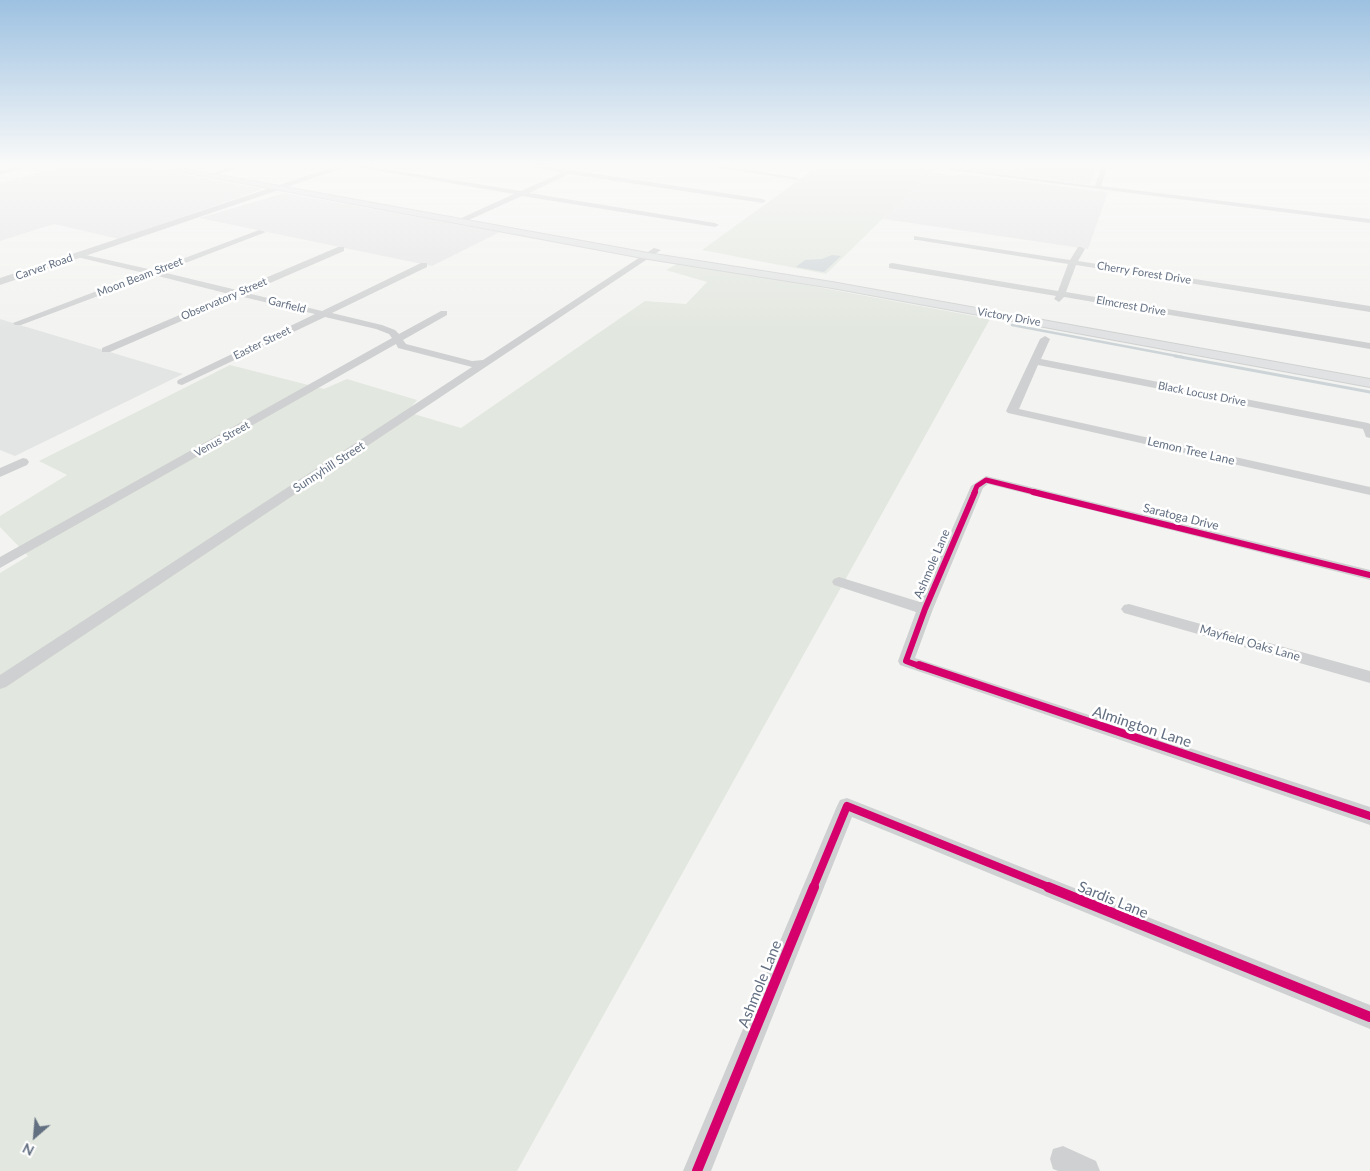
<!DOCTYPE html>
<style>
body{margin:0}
#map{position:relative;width:1370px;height:1171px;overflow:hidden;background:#f3f4f1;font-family:Lato,sans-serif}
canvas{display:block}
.north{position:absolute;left:10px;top:1111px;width:50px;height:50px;-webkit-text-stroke:4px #fff;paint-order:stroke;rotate:207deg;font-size:14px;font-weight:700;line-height:20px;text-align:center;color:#637082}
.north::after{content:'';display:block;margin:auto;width:18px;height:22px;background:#637082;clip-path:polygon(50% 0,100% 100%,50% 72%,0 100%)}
</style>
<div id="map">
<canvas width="1370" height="1171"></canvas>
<div class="north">N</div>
</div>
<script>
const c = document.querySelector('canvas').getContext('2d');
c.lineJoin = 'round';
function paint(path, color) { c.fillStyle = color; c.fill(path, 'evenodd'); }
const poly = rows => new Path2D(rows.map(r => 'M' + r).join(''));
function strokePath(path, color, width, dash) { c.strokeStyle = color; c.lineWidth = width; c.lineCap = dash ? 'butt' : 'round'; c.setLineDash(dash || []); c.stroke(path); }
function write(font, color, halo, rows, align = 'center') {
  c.font = font + ' Lato,sans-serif'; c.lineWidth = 5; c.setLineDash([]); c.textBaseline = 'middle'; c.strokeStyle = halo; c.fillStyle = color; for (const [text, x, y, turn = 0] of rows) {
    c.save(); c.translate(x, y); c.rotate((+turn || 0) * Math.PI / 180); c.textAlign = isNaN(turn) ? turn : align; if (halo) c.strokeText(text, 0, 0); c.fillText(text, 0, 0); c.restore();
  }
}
paint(poly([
 [64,166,142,166,263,189,119,239,54,224,0,241,0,183],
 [959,166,1097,166,1090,184,1087,184,968,170],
 [930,172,952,175,965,174,1108,192,1088,249,883,219],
 [285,193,500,232,432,266,199,218],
 [0,319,183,374,15,456,0,450]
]), '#e3e5e4');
paint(poly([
 [818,166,937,166,826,274,702,250],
 [677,264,753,275,990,319,517,1171,0,1171,0,573,28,556,0,527,0,516,67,475,39,461,230,365,324,389,347,379,417,400,407,412,461,428,645,301,686,304,707,282,666,270]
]), '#e2e7df');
paint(poly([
 [832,255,841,256,824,272,796,267,805,260,822,259]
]), '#cdd4d7');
strokePath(poly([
 [1012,325,1182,357]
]), '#cdd4d7', 2.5);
strokePath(poly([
 [1175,356,1370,392]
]), '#cdd4d7', 3);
const secondary = poly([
 [151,166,170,166,648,253,832,282,1370,379,1370,387,832,288,648,259,151,166]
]);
strokePath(secondary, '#cfd1d1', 2);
paint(poly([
 [17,166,28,166,0,175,0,171,17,166],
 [233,166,243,166,210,177,205,176,233,166],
 [350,166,366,166,521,191,561,173,527,166,544,166,763,199,766,201,763,203,569,174,529,193,715,223,719,225,715,227,522,196,460,224,457,224,457,220,514,194,350,166],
 [705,166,724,166,800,178,797,180,705,166],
 [1102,166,1108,166,1101,186,1370,219,1370,223,947,170,950,168,1095,186,1102,166],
 [259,230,266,232,162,272,237,290,338,247,344,247,344,251,247,293,322,311,421,263,427,263,427,267,332,313,382,325,395,330,399,334,441,311,447,311,447,315,403,340,406,344,472,361,483,360,654,248,661,250,6,687,0,689,0,675,472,367,398,348,396,344,0,568,0,557,392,338,389,334,376,329,325,317,182,385,178,384,177,382,178,380,315,314,239,296,110,352,102,352,102,348,229,294,154,275,21,325,15,325,13,323,144,273,77,257,77,253,153,270,259,230],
 [914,236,1070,260,1078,247,1081,247,1085,249,1078,261,1370,306,1370,312,1076,265,1066,292,1370,343,1370,349,1064,297,1059,302,1054,299,1056,296,889,268,889,264,892,263,1058,291,1068,264,917,240,914,240,914,236],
 [1045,336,1050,339,1041,359,1368,423,1370,424,1370,438,1366,437,1363,429,1038,365,1019,409,1370,487,1370,495,1008,413,1006,411,1040,339,1045,336],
 [23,458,27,459,29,462,27,465,0,477,0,468,23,458],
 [986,476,1370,570,1370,580,988,484,983,488,933,609,915,658,1370,807,1370,825,900,665,898,661,916,612,834,585,832,582,834,579,839,577,920,602,971,486,986,476],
 [1129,604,1370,671,1370,683,1124,613,1121,609,1124,605,1129,604],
 [847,798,1370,1005,1370,1029,852,817,711,1171,683,1171,837,806,840,800,847,798],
 [1063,1146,1096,1161,1100,1171,1058,1171,1053,1169,1050,1159,1053,1149,1063,1146]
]), '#cfd0d1');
paint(poly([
 [336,166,349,166,0,285,0,278,336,166]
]), '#cfd0d1');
paint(secondary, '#e1e2e3');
strokePath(poly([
 [974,493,977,486,986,480,1038,493]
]), '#d6006c', 5);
strokePath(poly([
 [1033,492,1370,575],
 [922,667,906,661,925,609,975,492]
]), '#d6006c', 6);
strokePath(poly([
 [919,665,1370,816],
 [813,888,847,806,1051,888]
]), '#d6006c', 8);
strokePath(poly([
 [1048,887,1370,1017],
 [697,1171,814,887]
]), '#d6006c', 10);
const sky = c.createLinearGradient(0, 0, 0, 330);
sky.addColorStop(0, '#9dc1e1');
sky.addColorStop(0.5, '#fafaf9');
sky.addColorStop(1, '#fafaf900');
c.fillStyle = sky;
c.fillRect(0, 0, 1370, 330);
write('11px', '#637082', '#fff', [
 ["Carver Road",44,267,-19],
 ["Cherry Forest Drive",1144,273,9],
 ["Moon Beam Street",140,277,-21],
 ["Observatory Street",224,299,-23],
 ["Garfield",287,305,14],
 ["Elmcrest Drive",1131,306,10],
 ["Victory Drive",1009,317,10],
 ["Easter Street",262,343,-26],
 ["Black Locust Drive",1202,394,11],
 ["Venus Street",222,439,-29]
]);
write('12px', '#637082', '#fff', [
 ["Lemon Tree Lane",1191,451,13],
 ["Sunnyhill Street",329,467,-33],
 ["Saratoga Drive",1181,517,14],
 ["Ashmole Lane",932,564,-67],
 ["Mayfield Oaks Lane",1250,643,16]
]);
write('15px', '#637082', '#fff', [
 ["Almington Lane",1142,727,18],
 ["Sardis Lane",1113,900,22],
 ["Ashmole Lane",760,984,-68]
]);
</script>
